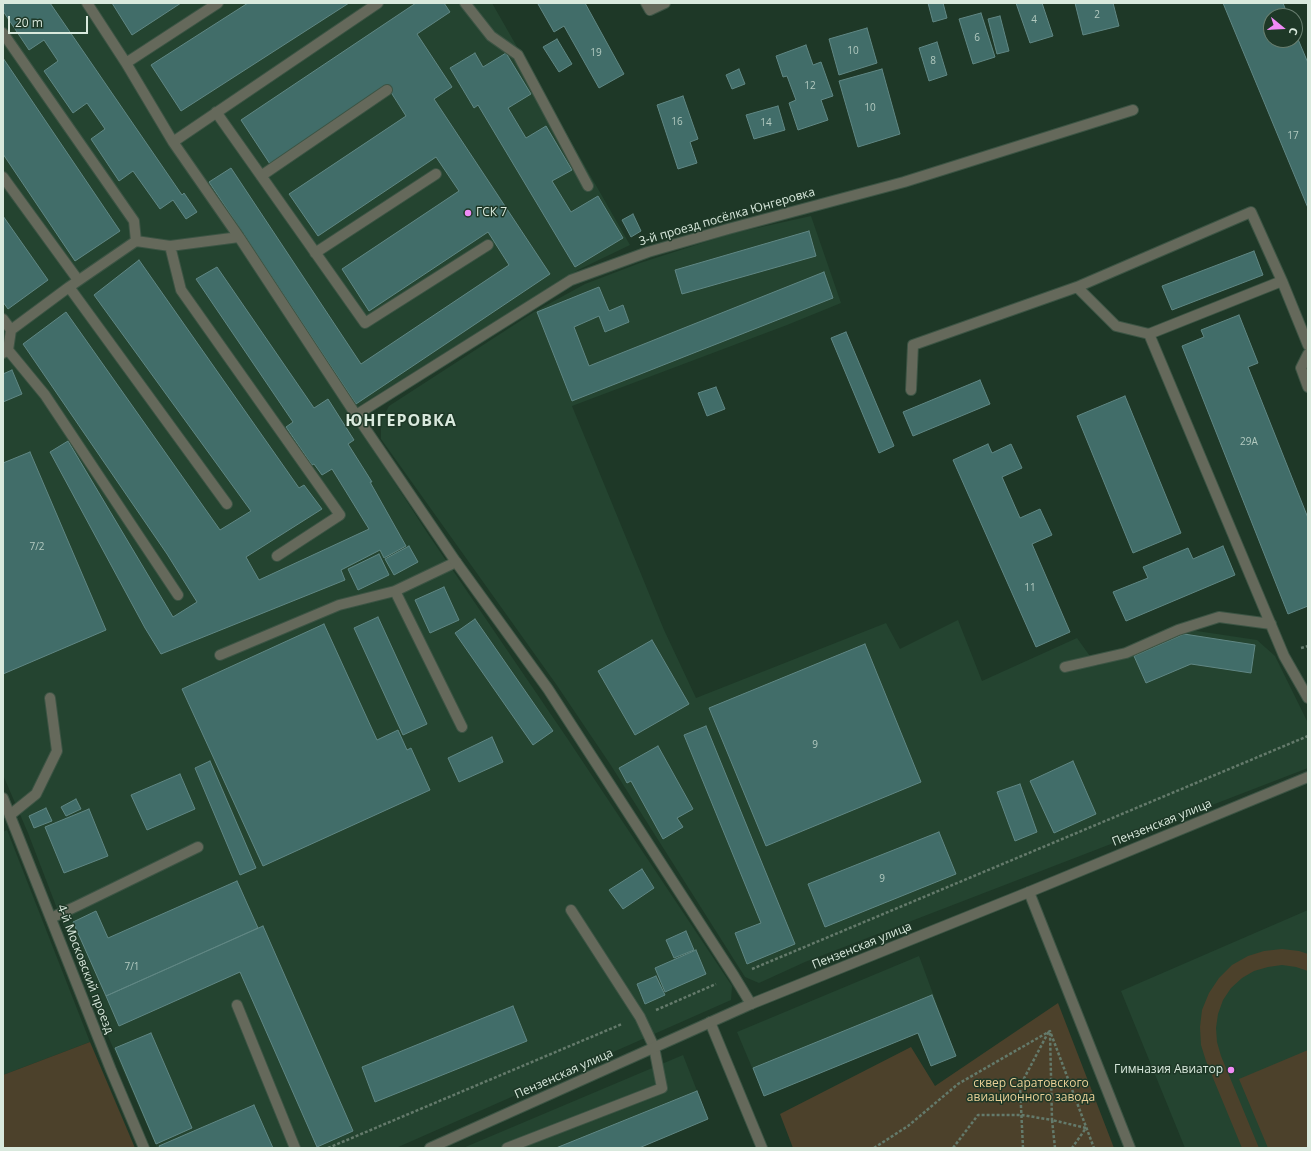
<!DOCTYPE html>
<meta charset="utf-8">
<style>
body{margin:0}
#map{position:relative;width:1311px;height:1151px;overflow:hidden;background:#1e3827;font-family:"Open Sans",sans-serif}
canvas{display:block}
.frame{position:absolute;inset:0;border:4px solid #d9e9dd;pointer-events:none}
.north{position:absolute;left:1263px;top:8px;width:40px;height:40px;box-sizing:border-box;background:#1e3827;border:1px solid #697f70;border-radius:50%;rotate:108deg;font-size:11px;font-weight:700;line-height:16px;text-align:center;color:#d9e9dd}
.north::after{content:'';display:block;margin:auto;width:14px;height:18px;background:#ef8bf6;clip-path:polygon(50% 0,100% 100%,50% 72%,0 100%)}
.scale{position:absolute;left:8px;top:16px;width:80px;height:18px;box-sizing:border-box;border:2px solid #d9e9dd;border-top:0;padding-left:5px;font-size:12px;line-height:14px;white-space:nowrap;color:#d9e9dd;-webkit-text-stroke:3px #1e3827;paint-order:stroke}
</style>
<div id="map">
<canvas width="1311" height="1151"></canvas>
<div class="frame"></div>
<div class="north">С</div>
<div class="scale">20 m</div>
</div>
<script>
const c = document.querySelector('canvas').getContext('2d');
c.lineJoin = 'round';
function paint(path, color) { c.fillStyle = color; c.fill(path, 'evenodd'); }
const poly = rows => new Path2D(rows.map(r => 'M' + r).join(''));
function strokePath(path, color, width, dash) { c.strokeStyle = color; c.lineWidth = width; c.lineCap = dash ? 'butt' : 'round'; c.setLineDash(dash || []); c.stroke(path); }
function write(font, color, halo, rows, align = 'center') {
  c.font = font + ' "Open Sans",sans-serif'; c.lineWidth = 3; c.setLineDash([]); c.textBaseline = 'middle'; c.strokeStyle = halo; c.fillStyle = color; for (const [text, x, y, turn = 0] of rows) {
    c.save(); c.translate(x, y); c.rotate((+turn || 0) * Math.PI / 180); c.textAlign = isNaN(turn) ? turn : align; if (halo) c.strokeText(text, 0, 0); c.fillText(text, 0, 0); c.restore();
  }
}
paint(poly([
 [3,3,492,3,630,245,578,270,349,412,428,534,567,738,732,986,731,1000,396,1148,157,1148,93,1002,28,833,3,775],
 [811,216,841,303,787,325,572,406,664,630,696,698,886,623,900,649,958,620,982,681,1077,638,1097,666,1190,630,1257,640,1275,656,1308,723,1308,768,805,962,759,983,745,977,610,764,556,684,381,439,381,421,389,406,534,312,585,284,640,263,730,234],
 [7,830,90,1042,3,1075,3,832],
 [1308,910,1308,1148,1185,1148,1121,991],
 [919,956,956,1056,931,1066,917,1033,764,1096,737,1032],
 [683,1055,708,1119,639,1148,463,1148]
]), '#244430');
paint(poly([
 [1282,949,1299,951,1308,954,1308,971,1296,967,1282,965,1268,967,1254,971,1242,978,1231,988,1223,1000,1218,1014,1216,1028,1217,1042,1221,1056,1259,1148,1242,1148,1206,1061,1201,1045,1200,1027,1202,1010,1209,993,1219,978,1232,965,1248,956,1264,951],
 [1058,1003,1114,1148,793,1148,780,1114,911,1047,935,1086],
 [90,1042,135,1148,3,1148,3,1075],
 [1308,1050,1308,1148,1268,1148,1239,1079]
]), '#4c412b');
const building = poly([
 [3,3,50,3,182,195,184,193,197,212,186,219,173,200,160,209,133,171,119,181,91,139,105,129,87,103,73,113,44,71,58,61,44,40,29,50,3,11,3,3],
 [112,3,181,3,132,35,112,3],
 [248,3,349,3,181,111,151,65,248,3],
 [416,3,444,3,450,12,417,34,452,87,434,99,550,274,356,404,209,182,231,168,361,364,509,265,488,232,369,311,342,269,459,191,436,157,318,236,289,194,406,116,387,86,270,164,241,120,416,3],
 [539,3,585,3,624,74,599,88,564,26,554,32,538,4,539,3],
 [928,3,943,3,947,18,933,22,928,3],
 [1016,3,1042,3,1053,36,1030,43,1016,3],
 [1075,3,1113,3,1119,26,1083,35,1075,3],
 [1223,3,1283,3,1288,16,1271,16,1271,40,1295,40,1295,32,1308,63,1308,208,1223,3],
 [981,13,995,57,973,64,959,19,981,13],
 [1000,16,1009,51,997,54,988,19,1000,16],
 [867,28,877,63,839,75,829,39,867,28],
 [557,39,572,64,559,72,543,47,557,39],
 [937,42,947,75,929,81,919,48,937,42],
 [806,45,813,65,821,62,833,96,821,100,828,120,798,130,789,103,796,100,787,76,783,77,776,56,806,45],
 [475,53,483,67,506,53,531,94,508,108,526,138,546,126,572,170,552,181,571,212,598,196,623,238,575,267,478,105,474,108,450,68,475,53],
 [3,58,120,231,75,261,3,154,3,58],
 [739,69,745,84,732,89,726,75,739,69],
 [882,69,900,134,858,147,839,81,882,69],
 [683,96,698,139,690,142,697,163,678,169,657,105,683,96],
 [778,106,785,130,754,139,746,115,778,106],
 [633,214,641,231,631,237,622,220,633,214],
 [3,216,48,280,8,309,3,302,3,216],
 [809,231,816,256,682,294,675,270,809,231],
 [1254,251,1263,275,1172,310,1162,286,1254,251],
 [139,260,299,488,304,485,322,509,246,557,259,580,369,529,332,469,322,475,314,464,312,465,286,427,293,422,196,279,217,267,314,408,328,399,354,440,348,444,372,482,370,482,406,546,384,558,380,550,341,570,345,580,161,654,145,628,50,452,68,441,173,617,197,602,167,554,23,344,66,312,220,530,251,511,94,295,139,260],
 [824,272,833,298,572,401,537,312,599,287,609,311,623,305,629,322,605,332,599,316,574,327,589,366,824,272],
 [1239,315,1258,363,1248,367,1308,518,1308,606,1288,614,1182,346,1204,337,1201,330,1239,315],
 [846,332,894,446,879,453,831,338,846,332],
 [12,370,22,394,3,402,3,374,12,370],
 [980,380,990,404,913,436,903,412,980,380],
 [716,387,725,409,707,416,698,393,716,387],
 [1125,396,1181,533,1133,553,1077,416,1125,396],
 [988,444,992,453,1011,444,1022,468,1002,477,1020,518,1040,509,1052,535,1032,544,1070,632,1036,647,953,460,988,444],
 [30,452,106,630,3,674,3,463,30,452],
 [409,546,418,562,394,575,385,559,409,546],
 [1223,546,1235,575,1126,621,1113,592,1148,578,1143,567,1188,548,1193,559,1223,546],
 [379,554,389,575,358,590,348,569,379,554],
 [444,587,459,620,430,633,415,600,444,587],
 [378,617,427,724,403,735,354,628,378,617],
 [475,619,553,731,533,745,455,633,475,619],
 [324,624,377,740,398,730,407,750,411,748,430,790,263,866,182,689,324,624],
 [1184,634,1255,645,1251,673,1191,664,1146,683,1134,656,1184,634],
 [652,640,689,704,635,735,598,671,652,640],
 [865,644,921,782,766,846,709,708,865,644],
 [706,726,795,944,747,964,735,933,761,923,684,735,706,726],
 [492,737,503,762,459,782,448,758,492,737],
 [658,746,693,809,677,818,683,827,663,839,631,781,627,783,619,768,658,746],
 [210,761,256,868,240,875,195,768,210,761],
 [1073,761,1096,814,1054,833,1030,781,1073,761],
 [180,774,195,809,147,830,131,795,180,774],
 [1020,784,1037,832,1015,841,997,792,1020,784],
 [76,799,81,809,66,816,61,807,76,799],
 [46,808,52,821,34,828,29,816,46,808],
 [89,809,108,856,64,873,45,827,89,809],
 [939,832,956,874,825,927,808,884,939,832],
 [642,869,654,888,623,909,609,890,642,869],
 [237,881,258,928,106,996,73,922,96,911,108,938,237,881],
 [263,926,353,1131,317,1147,240,972,119,1026,106,996,263,926],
 [686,931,694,950,674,958,666,940,686,931],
 [696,950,706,974,665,992,655,968,696,950],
 [656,976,665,995,645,1004,637,984,656,976],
 [932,995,956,1056,931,1066,918,1033,764,1096,753,1068,932,995],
 [513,1006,527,1041,375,1102,362,1067,513,1006],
 [151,1033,192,1128,156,1144,115,1048,151,1033],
 [697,1091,708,1119,639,1148,556,1148,697,1091],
 [254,1105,273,1148,160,1148,159,1146,254,1105]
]);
paint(building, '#416d69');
strokePath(building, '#608784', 1);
const service = poly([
 [87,3,126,63,173,142,239,237,356,415],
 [465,3,491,36,518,55,588,186],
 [646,3,650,10,665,3],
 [3,33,134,221,136,241],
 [126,63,218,3],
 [216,112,365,323,488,245],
 [173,142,378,3],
 [261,176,387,90],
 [3,177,78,280],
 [170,246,181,290,340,515,277,556],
 [315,253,436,174],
 [69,287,227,504],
 [1077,287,1116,326,1149,334],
 [3,319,11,330],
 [1308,345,1282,281,1149,334,1284,656,1308,698],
 [8,350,45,395,178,595],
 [3,353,8,350,11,330,69,287,136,241,170,246,239,237],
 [1308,354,1301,368,1308,387],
 [911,390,913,345,1077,287,1251,212,1282,281],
 [395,591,462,727],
 [220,655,339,605,395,591,456,562],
 [1065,667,1126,653,1178,630,1219,617,1271,624],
 [10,815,36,794,57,751,50,698],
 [51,918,77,906,198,847],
 [237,1005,295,1148],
 [507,1148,662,1088,654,1047,640,1017,571,910]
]);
const minor = poly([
 [3,798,111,1070,144,1148],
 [1029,892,1130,1148],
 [751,1004,734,976,548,689,456,562,356,415,571,280,648,252,728,229,904,182,1133,110],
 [710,1022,762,1148]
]);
const tertiary = poly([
 [430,1148,751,1004,1029,892,1308,777]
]);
strokePath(service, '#3c5444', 12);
strokePath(minor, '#3c5444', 12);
strokePath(tertiary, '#3c5444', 12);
strokePath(poly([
 [1301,648,1308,646],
 [752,969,1308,736],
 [656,1010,716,984],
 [328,1148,622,1024],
 [874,1148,908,1126,958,1084,1050,1031,1094,1148],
 [953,1148,978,1115,1022,1115,1052,1120,1050,1033],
 [1023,1148,1020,1086,1049,1031],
 [1055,1148,1052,1120,1086,1128,1072,1148]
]), '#647a6b', 2.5, [3, 2]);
strokePath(service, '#65695b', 10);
strokePath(minor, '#65695b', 10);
strokePath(tertiary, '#65695b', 10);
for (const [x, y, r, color] of [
 [468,213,4,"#ef8bf6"],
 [1231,1070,4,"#ef8bf6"]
]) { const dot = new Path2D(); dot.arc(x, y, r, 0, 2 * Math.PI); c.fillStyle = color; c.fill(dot); strokePath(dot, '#1e3827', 1.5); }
write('10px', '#b3cac0', null, [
 ["2",1097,15],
 ["4",1034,20],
 ["6",977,38],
 ["10",853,51],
 ["19",596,53],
 ["8",933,61],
 ["12",810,86],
 ["10",870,108],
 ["16",677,122],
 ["14",766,123],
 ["17",1293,136],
 ["29А",1249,442],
 ["7/2",37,547],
 ["11",1030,588],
 ["9",815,745],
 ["9",882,879],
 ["7/1",132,967]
]);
write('12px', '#d9e9dd', '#1e3827', [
 ["ГСК 7",476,213],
 ["Гимназия Авиатор",1223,1070,"right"]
], 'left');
write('12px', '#d9e9dd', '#1e3827', [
 ["3-й проезд посёлка Юнгеровка",727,217,-16],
 ["Пензенская улица",1162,823,-22],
 ["Пензенская улица",862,946,-22],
 ["4-й Московский проезд",85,969,69],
 ["Пензенская улица",564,1074,-24]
]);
write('12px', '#ead097', '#1e3827', [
 ["сквер Саратовского",1031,1084],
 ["авиационного завода",1031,1098]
]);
c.letterSpacing = '1px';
write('bold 16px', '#d9e9dd', '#1e3827', [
 ["ЮНГЕРОВКА",401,421]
]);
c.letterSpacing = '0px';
</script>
